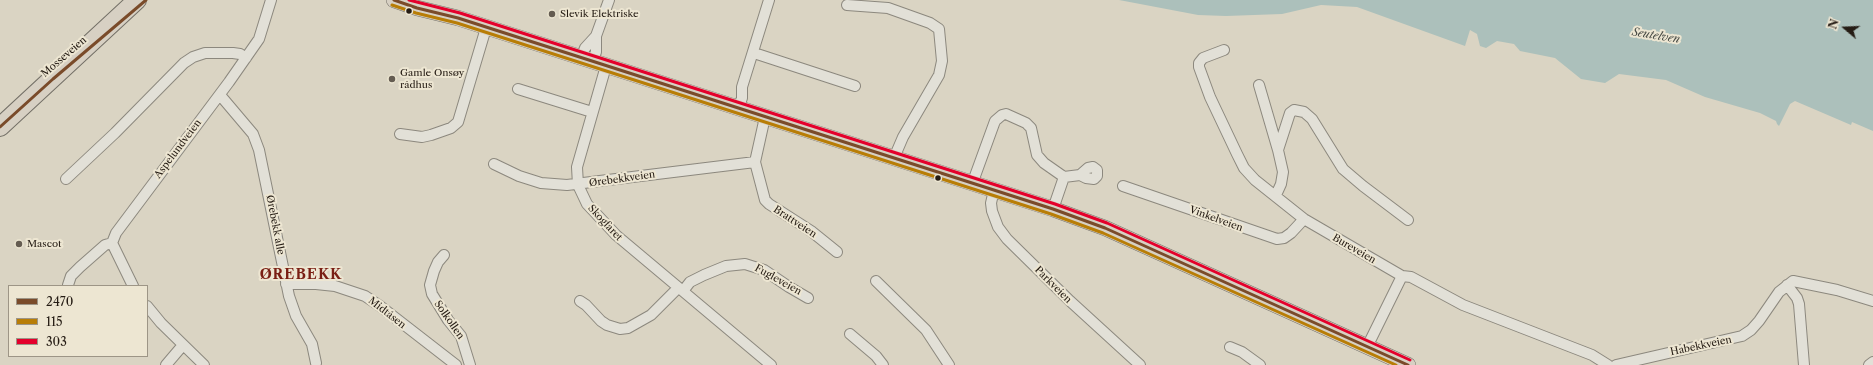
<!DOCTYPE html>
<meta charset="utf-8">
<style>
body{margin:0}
#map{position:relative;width:1873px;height:365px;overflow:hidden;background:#dad4c3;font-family:"Libre Caslon Text",serif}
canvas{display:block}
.legend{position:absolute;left:8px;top:285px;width:140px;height:72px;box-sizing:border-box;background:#ede6d2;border:1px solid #9d9586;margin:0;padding:5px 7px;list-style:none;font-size:12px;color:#251c14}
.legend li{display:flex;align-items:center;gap:8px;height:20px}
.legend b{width:20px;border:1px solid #9d9586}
.north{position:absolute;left:1825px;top:8px;width:40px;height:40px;-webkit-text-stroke:3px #ede6d2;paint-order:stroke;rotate:289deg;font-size:11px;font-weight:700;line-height:16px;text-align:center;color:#251c14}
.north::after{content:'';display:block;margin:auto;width:14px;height:18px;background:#251c14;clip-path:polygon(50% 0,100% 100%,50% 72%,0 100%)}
</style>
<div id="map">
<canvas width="1873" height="365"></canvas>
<ul class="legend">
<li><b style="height:5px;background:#7a4b2a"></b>2470</li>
<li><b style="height:5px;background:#b87d06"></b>115</li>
<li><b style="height:5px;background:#e4002b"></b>303</li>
</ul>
<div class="north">N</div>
</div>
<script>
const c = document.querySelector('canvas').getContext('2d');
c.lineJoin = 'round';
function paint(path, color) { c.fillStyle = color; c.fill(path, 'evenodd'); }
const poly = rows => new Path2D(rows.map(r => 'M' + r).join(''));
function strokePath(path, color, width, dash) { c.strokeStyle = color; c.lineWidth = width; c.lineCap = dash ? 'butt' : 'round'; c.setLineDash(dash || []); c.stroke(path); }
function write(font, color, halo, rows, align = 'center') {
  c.font = font + ' "Libre Caslon Text",serif'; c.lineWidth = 4; c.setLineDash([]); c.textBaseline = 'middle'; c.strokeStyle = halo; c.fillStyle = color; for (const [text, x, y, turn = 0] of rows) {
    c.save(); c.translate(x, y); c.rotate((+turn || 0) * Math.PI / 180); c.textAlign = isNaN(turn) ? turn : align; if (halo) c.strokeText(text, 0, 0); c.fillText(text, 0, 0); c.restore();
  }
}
paint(poly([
 [1119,0,1873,0,1873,131,1852,122,1851,125,1795,101,1790,104,1779,126,1777,124,1776,121,1760,113,1705,97,1666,80,1619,74,1605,83,1581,79,1555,58,1520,51,1514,44,1497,41,1486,48,1480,46,1477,34,1470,30,1465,46,1357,7,1321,5,1282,14,1226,16,1198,15]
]), '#acc0bb');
const street = poly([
 [847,5,888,8,930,23,939,29,942,61,939,75,903,137,894,158],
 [1224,50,1203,58,1199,63,1199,67,1210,97,1237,154,1244,168,1255,180,1304,219,1402,276,1411,277,1463,305,1592,355,1608,365],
 [754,53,855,86],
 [581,58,585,48,596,36],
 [592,61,596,52,596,36,609,0],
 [606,66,577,167,578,185,587,204,616,235,771,365],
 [1259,85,1278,150],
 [518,89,592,112],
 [220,95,253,134,259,150,289,296,296,316,312,344,316,363],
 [738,109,742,98,742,87,769,0],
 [765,117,755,162,765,200,769,204,811,231,837,252],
 [400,134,422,137,431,135,451,128,458,122,486,28],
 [494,164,519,176,541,183,567,185,755,162],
 [975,176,995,121,1002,115,1006,114,1026,123,1031,128,1037,155,1044,163,1064,177],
 [66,179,115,133,184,63,193,57,205,53,233,53,240,54,246,58],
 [1123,186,1277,239,1284,238,1291,233,1304,219],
 [994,190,991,203,992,211,998,227,1007,239,1070,301,1140,365],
 [1276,195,1281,184,1283,172,1278,150,1290,113,1294,110,1304,112,1312,119,1343,169,1363,186,1408,220],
 [1053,209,1064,177,1080,175,1086,178,1094,179,1097,176,1097,170,1093,167,1088,168,1080,175],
 [112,243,133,286],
 [444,255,438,262,434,271,430,285,432,294,448,320,461,336,470,365],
 [876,281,926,330,949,365],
 [286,284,316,284,335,286,365,296,380,306,456,365],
 [68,285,71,276,80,267,105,245,112,243,116,233,229,82,259,39,271,0],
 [1787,285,1797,298,1799,304,1804,365],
 [683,291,690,282,704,275,726,266,745,264,764,270,789,287,808,298],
 [580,301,586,305,601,321,607,325,620,329,628,328,651,315,678,288],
 [147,306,161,323,204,365],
 [850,334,876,356,883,365],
 [1230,347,1242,352,1260,365],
 [1367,347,1402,276],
 [166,365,183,345],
 [1616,365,1742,336,1751,330,1759,321,1779,292,1793,281,1837,290,1873,301],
 [1869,365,1873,362]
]);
const primary = poly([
 [394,0,417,8,458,18,1053,209,1105,228,1408,365]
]);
const highway = poly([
 [0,127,137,0]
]);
strokePath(street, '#8c887e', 12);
strokePath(primary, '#736f66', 16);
strokePath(highway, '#736f66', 20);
strokePath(street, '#e2e0d7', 10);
strokePath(primary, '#d7d0c3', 15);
strokePath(highway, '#d7d0c3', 18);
strokePath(poly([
 [394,0,417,8,458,18,1053,209,1105,228,1408,365],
 [0,127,53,79,146,0]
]), '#7a4b2a', 3);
strokePath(poly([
 [392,5,416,13,457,23,1051,214,1103,233,1396,365]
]), '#b87d06', 3);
strokePath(poly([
 [409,0,460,13,1055,204,1107,223,1410,360]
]), '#e4002b', 3);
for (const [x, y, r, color] of [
 [409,11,3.5,"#251c14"],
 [552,14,4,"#645c51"],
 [392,79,4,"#645c51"],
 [938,178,3.5,"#251c14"],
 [19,244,4,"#645c51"]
]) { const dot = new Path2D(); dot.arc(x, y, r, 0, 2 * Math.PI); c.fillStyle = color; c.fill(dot); strokePath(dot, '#ede6d2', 1.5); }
write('10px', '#251c14', '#ede6d2', [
 ["Slevik Elektriske",560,14],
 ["Gamle Onsøy",400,73],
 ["rådhus",400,85],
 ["Mascot",27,244]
], 'left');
write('10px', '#251c14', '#ede6d2', [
 ["Mosseveien",64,57,-41],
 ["Aspelundveien",178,149,-53],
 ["Ørebekkveien",622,179,-8],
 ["Vinkelveien",1216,219,20],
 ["Brattveien",795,222,33],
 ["Skogfaret",605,223,47],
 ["Ørebekk alle",275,225,79],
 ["Bureveien",1354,249,30],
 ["Fugleveien",778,280,29],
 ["Parkveien",1053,285,45],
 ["Midtåsen",387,313,38],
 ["Solkollen",449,320,55],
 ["Habekkveien",1701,346,-12]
]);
write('italic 11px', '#484b45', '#ede6d2', [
 ["Seutelven",1656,36,9]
]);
c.letterSpacing = '1px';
write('bold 14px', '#7a1f14', '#ede6d2', [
 ["ØREBEKK",301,275]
]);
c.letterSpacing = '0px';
</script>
